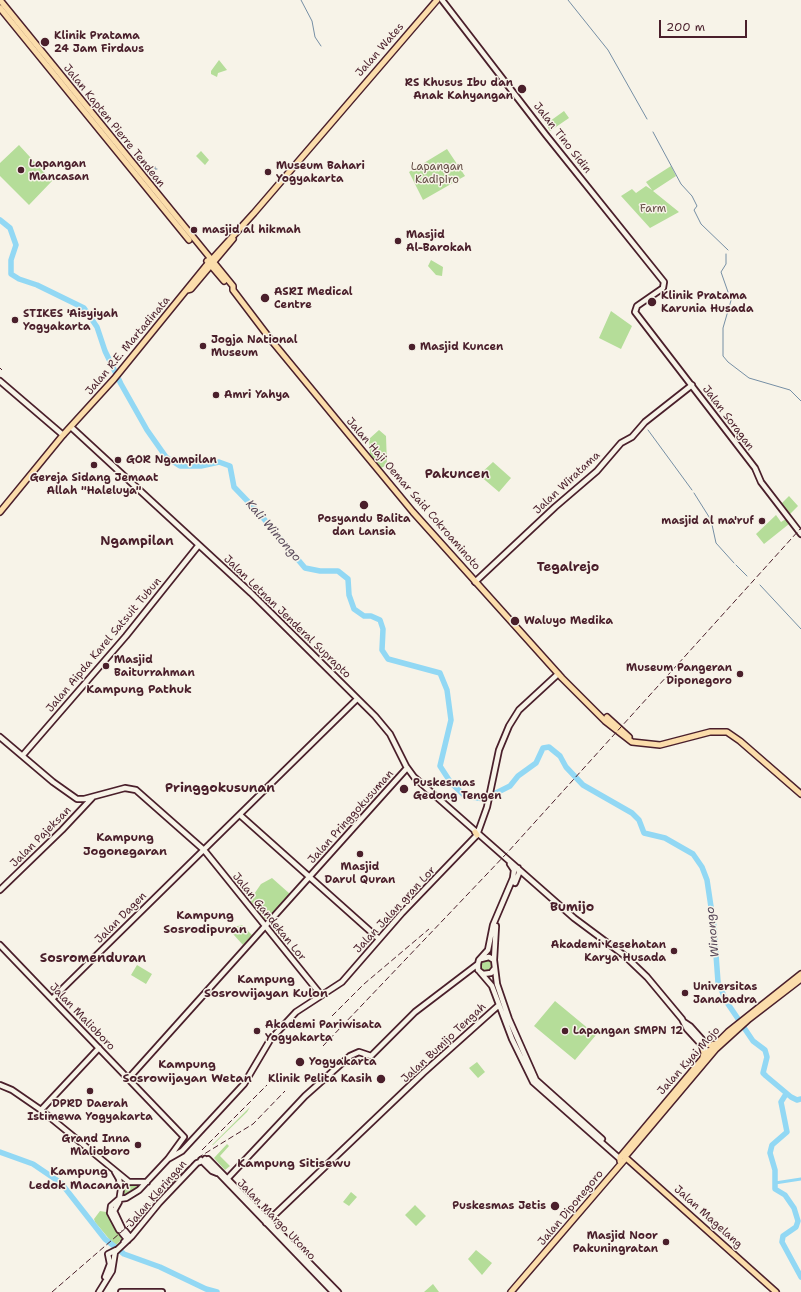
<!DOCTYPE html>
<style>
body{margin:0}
#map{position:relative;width:801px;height:1292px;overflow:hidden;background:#f7f3e8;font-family:"Shantell Sans",sans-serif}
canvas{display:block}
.scale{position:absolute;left:659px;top:20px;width:88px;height:18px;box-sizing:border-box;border:2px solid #4a1f2b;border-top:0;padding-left:5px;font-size:12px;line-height:14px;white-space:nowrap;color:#4a1f2b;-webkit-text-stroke:3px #f7f3e8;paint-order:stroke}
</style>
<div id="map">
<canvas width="801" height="1292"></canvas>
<div class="scale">200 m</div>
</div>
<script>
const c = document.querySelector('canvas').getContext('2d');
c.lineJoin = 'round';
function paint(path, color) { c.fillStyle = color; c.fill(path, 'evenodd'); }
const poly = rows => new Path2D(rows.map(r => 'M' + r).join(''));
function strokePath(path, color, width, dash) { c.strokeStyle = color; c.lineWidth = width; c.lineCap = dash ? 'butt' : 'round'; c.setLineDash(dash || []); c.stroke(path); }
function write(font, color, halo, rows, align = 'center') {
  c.font = font + ' "Shantell Sans",sans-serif'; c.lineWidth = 3; c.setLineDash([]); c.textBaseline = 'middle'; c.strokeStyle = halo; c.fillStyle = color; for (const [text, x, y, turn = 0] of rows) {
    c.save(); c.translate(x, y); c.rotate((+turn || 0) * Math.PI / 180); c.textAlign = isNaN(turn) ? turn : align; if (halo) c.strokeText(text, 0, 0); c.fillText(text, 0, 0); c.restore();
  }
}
paint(poly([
 [219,60,227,70,218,73,217,77,211,74,211,71],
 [564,111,569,118,550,131,546,124],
 [19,145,52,181,29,205,0,176,0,163],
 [447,149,465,176,423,200,409,172],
 [201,151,209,160,205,165,196,156],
 [671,166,676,176,653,191,679,212,650,228,621,196,632,189,636,193,646,186,652,190,646,182],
 [431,260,443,267,442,276,436,275,428,266],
 [611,311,632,326,621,349,599,338],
 [379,430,386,436,387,465,381,468,370,456,369,439],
 [493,462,511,478,499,492,479,475],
 [789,496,798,506,789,515,781,504],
 [776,515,781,522,786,519,789,524,764,544,756,534],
 [272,878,290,894,266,921,250,900,261,884],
 [242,925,252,935,243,945,233,934,234,927],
 '480 966a6 6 0 1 1 12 0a6 6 0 1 1-12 0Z',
 [137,965,152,974,146,984,131,975],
 [555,1001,596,1035,575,1060,534,1026],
 [477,1062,485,1072,478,1078,469,1068],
 [250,1107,247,1112,213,1145,212,1145],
 [227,1144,229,1146,220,1156,230,1166,225,1170,214,1158],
 [121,1178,129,1184,140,1185,123,1196,124,1185],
 [351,1192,357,1197,349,1206,343,1202],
 [415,1205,426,1216,416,1226,405,1215],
 [100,1211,106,1212,116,1230,123,1238,115,1246,95,1222,94,1219],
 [476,1250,492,1263,482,1275,468,1259],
 [433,1284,439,1292,424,1292]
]), '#b5dd99');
strokePath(poly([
 [301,0,312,21,315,37,321,46],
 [568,0,608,50,647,119],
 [653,132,681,184,692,196,697,206,694,210,701,224,728,250],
 [155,167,155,169,157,169],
 [726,254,726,264,721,272,728,292],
 [732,297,723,328,723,356,728,362,749,378,790,390,801,401],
 [648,430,692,490],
 [694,493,711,520,716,543,734,563],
 [736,565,747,576],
 [760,585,801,629]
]), '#758ea4', 1);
strokePath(poly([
 [775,1183,801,1179]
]), '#92d8f4', 3);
strokePath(poly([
 [0,220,10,228,16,245,11,260,11,274,19,279,37,285,84,308,97,327,105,351,121,384,147,430,166,457,180,466,201,466,219,462,230,466,234,487,259,513,305,568,320,571,338,571,348,579,349,595,354,609,364,616,371,616,380,620,383,629,382,650,388,659,440,673,447,690,451,720,440,766,451,783,465,796,484,799,510,786,518,776,536,763,543,748,549,747,560,756,566,767,583,785,632,813,639,820,644,833,665,838,693,854,702,867,707,880,714,927,718,982,726,1001,753,1041,765,1050,767,1057,763,1073,766,1076,791,1097,797,1100,801,1099],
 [786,1094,781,1102,787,1132,772,1145,770,1153,775,1170,775,1189,785,1195,794,1208,798,1221,796,1227,783,1236,782,1242,801,1277],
 [0,1152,33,1164,61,1183,105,1239,124,1254,160,1267,206,1289,217,1292]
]), '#92d8f4', 5.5);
const secondary = poly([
 [442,0,546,135,664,282,663,288,637,306,635,312,755,468,761,482,801,534],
 [0,381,63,435],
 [71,427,251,593,375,716,390,734,406,766,414,777,574,918,625,956,647,977,682,1019,687,1029,710,1054],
 [475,582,555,507,597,471,621,443,632,437,645,422,692,385],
 [0,737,53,782,77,799,84,799,125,788,136,790,204,850,321,995],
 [23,755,126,636,198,546],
 [240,815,379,939],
 [515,883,519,873,518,868],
 [0,890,62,830,92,798],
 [0,945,184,1137,168,1159,139,1190,126,1198,119,1199,111,1206,110,1213,119,1230],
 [481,959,489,957,494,960,495,968,491,973,483,974,478,970,478,964,479,960,488,950,493,925,513,878,514,870,510,864],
 [494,960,496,926],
 [495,968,497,984,509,1019,536,1080,602,1139],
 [480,972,492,986,512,1039,533,1082,619,1158],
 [52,999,357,699],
 [684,1022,690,1026,707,1045],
 [128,1079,407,768],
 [0,1085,12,1090,41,1110,129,1182,147,1182],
 [41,1110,99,1048],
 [168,1159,182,1151,244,1084,270,1040,296,1012,342,982,402,913,477,835,487,807,499,750,509,726,519,710,558,674],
 [205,1159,333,1292],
 [201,1160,212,1171,217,1173],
 [115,1172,119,1179,121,1189,119,1202,114,1211,122,1228],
 [228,1178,305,1096,350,1056,359,1052,371,1056,415,1012,478,964],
 [266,1223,423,1073,499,1005],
 [125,1231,129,1236,128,1240],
 [122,1233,127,1239,124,1242],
 [105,1277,110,1264,108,1254,116,1250],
 [99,1292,112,1271,115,1252,132,1236,159,1203,197,1163,208,1159,338,1292],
 [121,1292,162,1292]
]);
const primary = poly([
 [0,0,233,286,233,290,271,340,360,448,413,512,562,678,605,721,632,742,660,745,710,732,727,732,740,741,801,794],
 [0,8,189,240],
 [207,261,224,281],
 [187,290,191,289,233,239],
 [0,512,63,435,114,379,205,267,254,213,437,0],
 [607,717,629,737],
 [475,832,477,835],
 [705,1043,711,1045,715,1044],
 [702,1046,704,1053,703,1057],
 [625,1157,716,1049,749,1019,801,979],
 [625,1157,776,1292],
 [620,1161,620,1157,708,1052,728,1032,801,974],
 [511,1292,626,1158]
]);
strokePath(secondary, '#4a1f2b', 8);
strokePath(primary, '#4a1f2b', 8);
strokePath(secondary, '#f7f3e8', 4.5);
strokePath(primary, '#fbddab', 5);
strokePath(poly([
 [0,368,2,370],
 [332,1016,364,984,429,929],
 [323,1046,507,853,801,528],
 [202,1150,267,1085],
 [52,1292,127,1227,196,1159,253,1124,285,1091]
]), '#4a1f2b', 1, [6, 3]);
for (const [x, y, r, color] of [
 [45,42,5,"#4a1f2b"],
 [522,89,5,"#4a1f2b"],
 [21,170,4,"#4a1f2b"],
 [268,172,4,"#4a1f2b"],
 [194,230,4,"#4a1f2b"],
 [398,241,4,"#4a1f2b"],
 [265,298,5,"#4a1f2b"],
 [652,302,5,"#4a1f2b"],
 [15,320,4,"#4a1f2b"],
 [203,346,4,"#4a1f2b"],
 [412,347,4,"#4a1f2b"],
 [216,395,4,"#4a1f2b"],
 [118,460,4,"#4a1f2b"],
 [94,465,4,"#4a1f2b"],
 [364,505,5,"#4a1f2b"],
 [762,521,4,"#4a1f2b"],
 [515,621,5,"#4a1f2b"],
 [106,666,4,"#4a1f2b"],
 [740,674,4,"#4a1f2b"],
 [404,789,5,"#4a1f2b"],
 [360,854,4,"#4a1f2b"],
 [674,951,4,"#4a1f2b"],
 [685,993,4,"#4a1f2b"],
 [257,1031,4,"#4a1f2b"],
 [565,1031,4,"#4a1f2b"],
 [300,1062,5,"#4a1f2b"],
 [381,1079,5,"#4a1f2b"],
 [90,1091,4,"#4a1f2b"],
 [138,1145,4,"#4a1f2b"],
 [555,1206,5,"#4a1f2b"],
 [666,1242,4,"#4a1f2b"]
]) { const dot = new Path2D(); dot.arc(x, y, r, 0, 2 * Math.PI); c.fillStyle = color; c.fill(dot); strokePath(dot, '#f7f3e8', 1.5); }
write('bold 11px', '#4a1f2b', '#f7f3e8', [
 ["Klinik Pratama",54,36],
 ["24 Jam Firdaus",54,49],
 ["RS Khusus Ibu dan",513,83,"right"],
 ["Anak Kahyangan",513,96,"right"],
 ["Lapangan",29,164],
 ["Mancasan",29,177],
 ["Museum Bahari",276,166],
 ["Yogyakarta",276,179],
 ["masjid al hikmah",202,230],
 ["Masjid",406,235],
 ["Al-Barokah",406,248],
 ["ASRI Medical",274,292],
 ["Centre",274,305],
 ["Klinik Pratama",661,296],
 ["Karunia Husada",661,309],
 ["STIKES 'Aisyiyah",23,314],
 ["Yogyakarta",23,327],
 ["Jogja National",211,340],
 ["Museum",211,353],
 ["Masjid Kuncen",420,347],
 ["Amri Yahya",224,395],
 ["GOR Ngampilan",126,460],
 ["Gereja Sidang Jemaat",94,478,"center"],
 ["Allah \"Haleluya\"",94,491,"center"],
 ["Posyandu Balita",364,519,"center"],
 ["dan Lansia",364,532,"center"],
 ["masjid al ma'ruf",754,521,"right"],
 ["Waluyo Medika",524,621],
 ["Masjid",114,660],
 ["Baiturrahman",114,673],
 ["Museum Pangeran",732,668,"right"],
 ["Diponegoro",732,681,"right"],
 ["Puskesmas",413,783],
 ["Gedong Tengen",413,796],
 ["Masjid",360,867,"center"],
 ["Darul Quran",360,880,"center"],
 ["Akademi Kesehatan",666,945,"right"],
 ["Karya Husada",666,958,"right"],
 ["Universitas",693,987],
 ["Janabadra",693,1000],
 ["Akademi Pariwisata",265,1025],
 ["Yogyakarta",265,1038],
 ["Lapangan SMPN 12",573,1031],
 ["Yogyakarta",309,1062],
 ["Klinik Pelita Kasih",372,1079,"right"],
 ["DPRD Daerah",90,1104,"center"],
 ["Istimewa Yogyakarta",90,1117,"center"],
 ["Grand Inna",130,1139,"right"],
 ["Malioboro",130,1152,"right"],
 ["Puskesmas Jetis",546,1206,"right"],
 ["Masjid Noor",658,1236,"right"],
 ["Pakuningratan",658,1249,"right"]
], 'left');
write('11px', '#4a1f2b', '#f7f3e8', [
 ["Jalan Wates",380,50,-49],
 ["Jalan Kapten Pierre Tendean",114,126,51],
 ["Jalan Tino Sidin",562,138,52],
 ["Jalan R.E. Martadinata",128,346,-50],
 ["Jalan Soragan",728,418,53],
 ["Jalan Wiratama",567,483,-43],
 ["Jalan Haji Oemar Said Cokroaminoto",413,494,49],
 ["Jalan Letnan Jenderal Suprapto",287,617,44],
 ["Jalan Aipda Karel Satsuit Tubun",104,645,-50],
 ["Jalan Pringgokusuman",351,817,-48],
 ["Jalan Pajeksan",41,837,-45],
 ["Jalan Jalan gran Lor",395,910,-47],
 ["Jalan Gandekan Lor",269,917,51],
 ["Jalan Dagen",121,918,-45],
 ["Jalan Malioboro",82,1017,46],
 ["Jalan Bumijo Tengah",444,1043,-43],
 ["Jalan Kyai Mojo",689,1061,-48],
 ["Jalan Kleringan",157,1194,-49],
 ["Jalan Diponegoro",571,1208,-50],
 ["Jalan Magelang",708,1217,42],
 ["Jalan Margo Utomo",276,1220,46]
]);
write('11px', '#654e46', '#f7f3e8', [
 ["Lapangan",437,167],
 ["Kadipiro",437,180],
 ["Farm",653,209]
]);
write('italic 12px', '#5c4d5d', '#f7f3e8', [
 ["Kali Winongo",273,531,49],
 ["Winongo",713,932,-96]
]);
write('bold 12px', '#4a1f2b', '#f7f3e8', [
 ["Kampung Pathuk",139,690],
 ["Kampung",125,838],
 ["Jogonegaran",125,852],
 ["Kampung",205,916],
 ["Sosrodipuran",205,930],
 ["Kampung",266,980],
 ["Sosrowijayan Kulon",266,994],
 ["Kampung",187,1065],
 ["Sosrowijayan Wetan",187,1079],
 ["Kampung Sitisewu",294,1164],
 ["Kampung",79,1172],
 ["Ledok Macanan",79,1186]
]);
write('bold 13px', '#4a1f2b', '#f7f3e8', [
 ["Pakuncen",457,475],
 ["Ngampilan",137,542],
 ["Tegalrejo",568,568],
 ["Pringgokusunan",220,789],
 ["Bumijo",572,908],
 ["Sosromenduran",93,959]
]);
</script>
